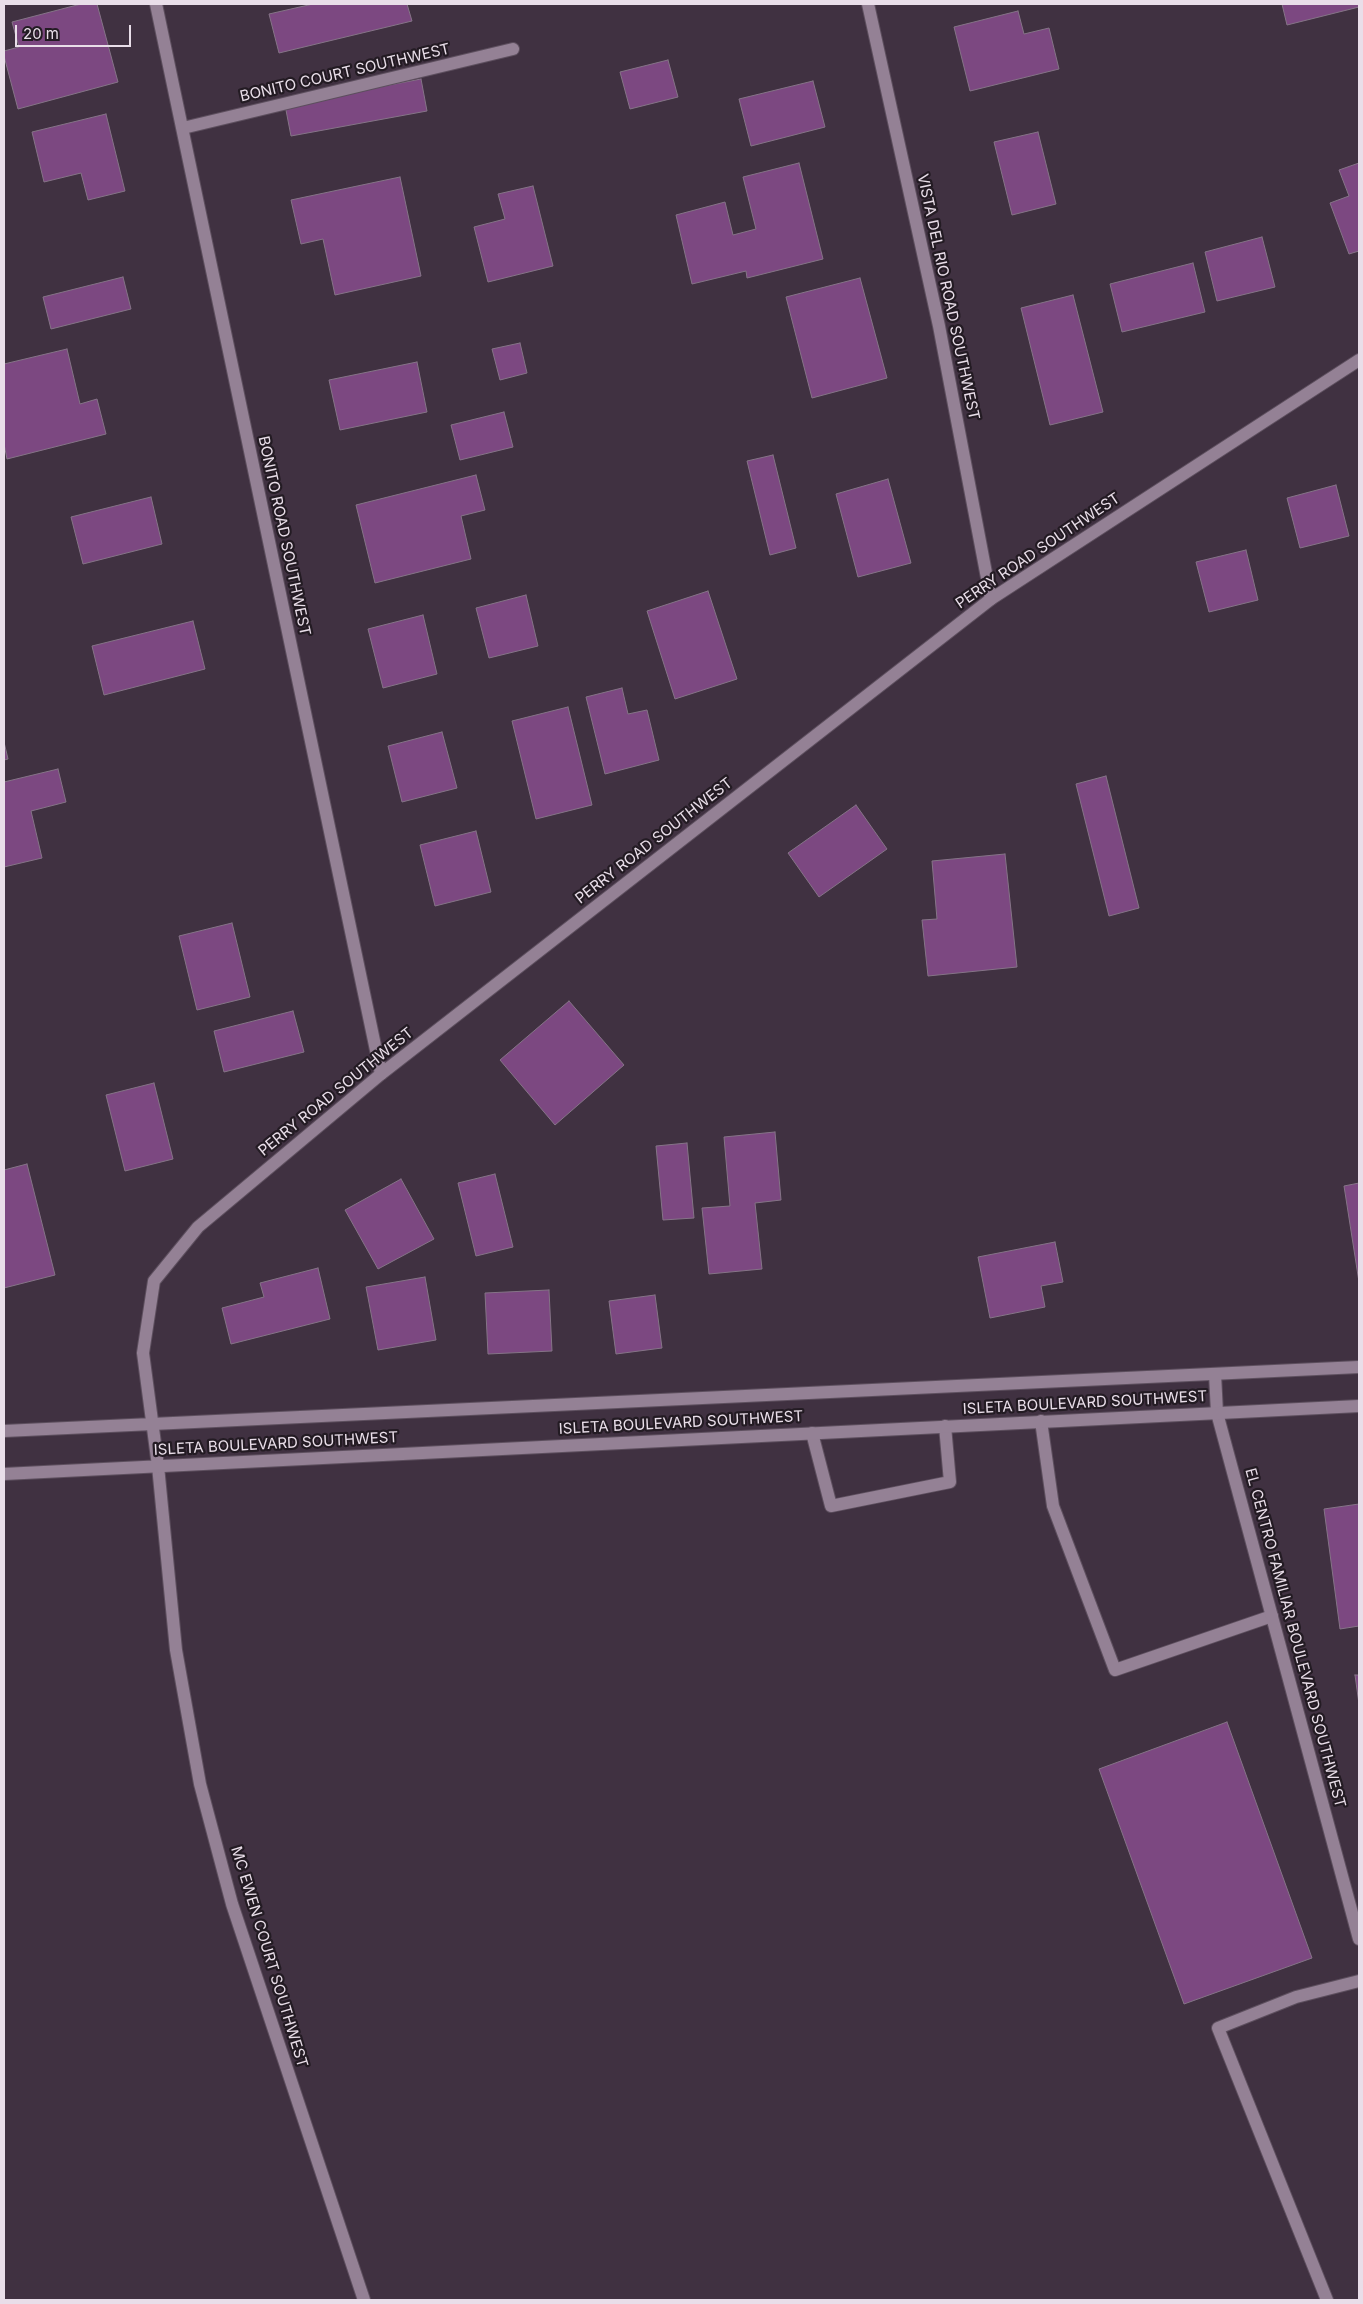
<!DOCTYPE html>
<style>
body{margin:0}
#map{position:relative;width:1363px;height:2304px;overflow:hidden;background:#403141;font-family:Inter,sans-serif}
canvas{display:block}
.frame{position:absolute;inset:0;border:5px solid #e9dee9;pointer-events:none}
.scale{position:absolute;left:15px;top:25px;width:116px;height:22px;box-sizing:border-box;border:2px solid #e9dee9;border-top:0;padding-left:6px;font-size:15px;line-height:18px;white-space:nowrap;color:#e9dee9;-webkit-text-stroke:4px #231b23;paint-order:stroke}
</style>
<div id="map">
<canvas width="1363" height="2304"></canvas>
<div class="frame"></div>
<div class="scale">20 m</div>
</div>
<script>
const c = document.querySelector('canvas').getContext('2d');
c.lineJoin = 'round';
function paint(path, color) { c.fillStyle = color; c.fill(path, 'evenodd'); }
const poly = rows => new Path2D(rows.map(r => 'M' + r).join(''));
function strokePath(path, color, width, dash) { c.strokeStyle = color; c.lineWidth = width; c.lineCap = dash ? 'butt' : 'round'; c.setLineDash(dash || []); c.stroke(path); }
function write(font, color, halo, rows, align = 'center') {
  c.font = font + ' Inter,sans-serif'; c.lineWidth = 4.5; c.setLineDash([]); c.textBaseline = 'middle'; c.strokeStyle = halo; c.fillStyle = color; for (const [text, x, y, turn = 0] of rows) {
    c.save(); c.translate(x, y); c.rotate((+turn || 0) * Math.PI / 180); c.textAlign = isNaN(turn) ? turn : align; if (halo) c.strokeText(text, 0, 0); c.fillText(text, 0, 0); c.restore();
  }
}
const building = poly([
 [81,4,97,4,118,82,18,109,4,56,4,51,19,47,12,22,81,4],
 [313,4,407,4,412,21,279,53,269,14,313,4],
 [1282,4,1359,4,1359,7,1287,25,1282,4],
 [1018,11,1024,34,1049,28,1059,69,970,91,954,27,1018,11],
 [668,60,678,97,630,109,620,72,668,60],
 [421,79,427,111,291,136,285,105,421,79],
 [813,81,825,127,751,146,739,99,813,81],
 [106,114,125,191,88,200,81,173,44,182,32,132,106,114],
 [1038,132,1056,204,1012,215,994,142,1038,132],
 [799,163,823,259,747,278,746,271,692,284,676,215,725,202,733,235,756,229,743,177,799,163],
 [1359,163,1359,251,1349,254,1330,203,1349,196,1339,170,1359,163],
 [400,177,421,276,335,295,323,239,301,244,291,200,400,177],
 [533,186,553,266,488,282,474,227,505,219,498,194,533,186],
 [1262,237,1275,287,1217,301,1205,252,1262,237],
 [1193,263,1205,312,1122,332,1110,284,1193,263],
 [123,277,131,309,51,329,43,297,123,277],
 [860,278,887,378,812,398,786,297,860,278],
 [1073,295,1103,412,1050,425,1021,308,1073,295],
 [520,343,527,373,500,380,492,349,520,343],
 [67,349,80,404,97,399,106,434,7,459,4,444,4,364,67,349],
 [417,362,427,412,340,430,329,380,417,362],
 [504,412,513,447,460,460,451,425,504,412],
 [773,455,796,548,770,555,747,461,773,455],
 [476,475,485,510,461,516,471,559,375,583,356,505,476,475],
 [888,479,911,563,858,577,836,494,888,479],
 [1336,485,1349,536,1300,548,1287,498,1336,485],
 [151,497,162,544,83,564,71,517,151,497],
 [1246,550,1258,600,1209,612,1196,562,1246,550],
 [708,591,737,679,675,699,647,611,708,591],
 [526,595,538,646,489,658,476,608,526,595],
 [423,615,437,674,383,688,368,629,423,615],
 [193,621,205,669,104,695,92,646,193,621],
 [622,688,628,714,647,710,659,760,605,774,586,697,622,688],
 [568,707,592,805,536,819,512,721,568,707],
 [442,732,457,788,402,802,388,746,442,732],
 [4,742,8,759,4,760,4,742],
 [58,769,66,802,31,811,42,858,4,867,4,782,58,769],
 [1106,776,1139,908,1109,916,1076,784,1106,776],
 [856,805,887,849,819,897,788,853,856,805],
 [476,831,491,892,435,906,420,845,476,831],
 [1005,854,1017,967,928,976,922,920,937,919,932,861,1005,854],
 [232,923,250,997,197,1010,179,936,232,923],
 [569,1001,624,1065,555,1125,500,1060,569,1001],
 [293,1011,304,1052,224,1072,214,1031,293,1011],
 [154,1083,173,1159,125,1171,106,1095,154,1083],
 [775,1132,781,1200,755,1203,762,1269,709,1274,702,1208,730,1206,724,1137,775,1132],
 [687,1143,694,1218,663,1220,656,1146,687,1143],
 [27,1164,55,1275,4,1288,4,1170,27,1164],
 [495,1174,513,1247,476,1256,458,1183,495,1174],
 [401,1179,434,1239,378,1269,345,1210,401,1179],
 [1359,1183,1359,1282,1344,1186,1359,1183],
 [1055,1242,1063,1282,1041,1286,1045,1307,990,1318,978,1257,1055,1242],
 [318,1268,330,1319,231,1344,222,1308,264,1297,260,1283,318,1268],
 [425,1277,436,1340,378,1350,366,1287,425,1277],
 [549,1290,552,1351,488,1354,485,1293,549,1290],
 [655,1295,662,1348,616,1354,609,1301,655,1295],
 [1359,1504,1359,1626,1340,1629,1324,1509,1359,1504],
 [1355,1675,1359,1675,1359,1704,1355,1675],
 [1227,1722,1312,1958,1184,2004,1099,1769,1227,1722]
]);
paint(building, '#7c4881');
strokePath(building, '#857487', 1);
const lane = poly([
 [1041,1421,1053,1506,1115,1670,1272,1616],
 [812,1433,831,1506,950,1482,945,1426],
 [1327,2300,1218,2028,1296,1997,1359,1981]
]);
const street = poly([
 [156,4,381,1074],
 [868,4,939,326,991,599],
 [183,128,513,49],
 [1215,1374,1217,1413,1359,1939],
 [158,1466,176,1650,200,1784,232,1904,364,2300]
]);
const secondary = poly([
 [4,1431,1359,1367],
 [158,1466,143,1353,154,1281,198,1227,381,1074,991,599,1359,360],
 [4,1474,1359,1406]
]);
strokePath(lane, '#5d4f5e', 14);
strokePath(street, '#5d4f5e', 14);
strokePath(secondary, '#5d4f5e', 14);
strokePath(lane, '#948195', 12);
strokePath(street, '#948195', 12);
strokePath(secondary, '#948195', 12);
write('15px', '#e9dee9', '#231b23', [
 ["BONITO COURT SOUTHWEST",345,73,-13],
 ["VISTA DEL RIO ROAD SOUTHWEST",948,297,78],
 ["BONITO ROAD SOUTHWEST",284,536,78],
 ["PERRY ROAD SOUTHWEST",1038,551,-34],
 ["PERRY ROAD SOUTHWEST",654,841,-38],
 ["PERRY ROAD SOUTHWEST",336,1092,-39],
 ["ISLETA BOULEVARD SOUTHWEST",1085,1403,-3],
 ["ISLETA BOULEVARD SOUTHWEST",681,1423,-3],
 ["ISLETA BOULEVARD SOUTHWEST",276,1444,-3],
 ["EL CENTRO FAMILIAR BOULEVARD SOUTHWEST",1295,1638,75],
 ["MC EWEN COURT SOUTHWEST",269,1957,73]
]);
</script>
